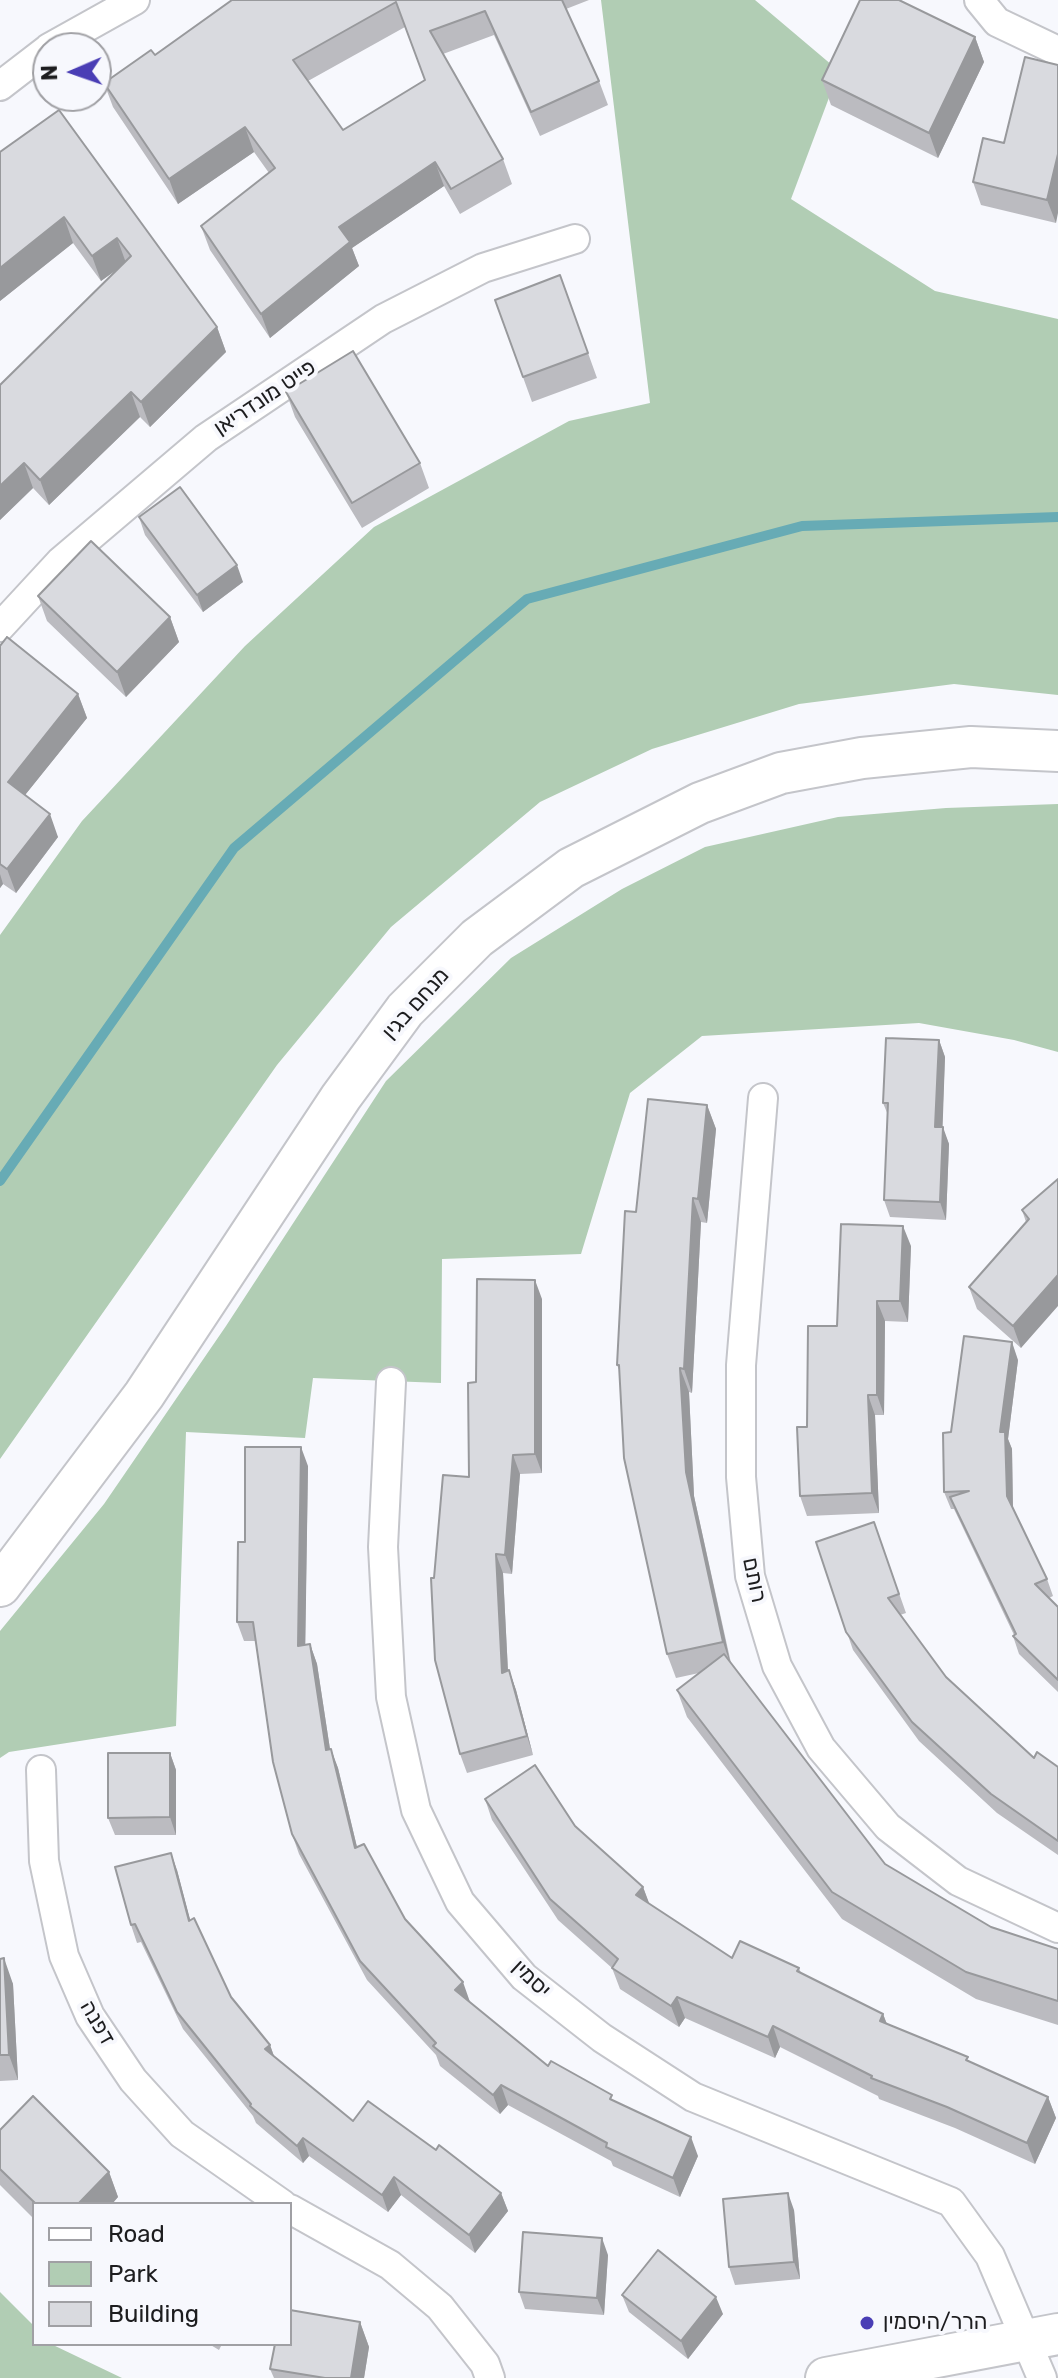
<!DOCTYPE html>
<meta charset="utf-8">
<style>
body{margin:0}
#map{position:relative;width:1058px;height:2378px;overflow:hidden;background:#f7f8fd;font-family:Rubik,sans-serif}
canvas{display:block}
.legend{position:absolute;left:32px;top:2202px;width:260px;height:144px;box-sizing:border-box;background:#f7f8fd;border:2px solid #a0a0a4;margin:0;padding:10px 14px;list-style:none;font-size:24px;color:#1d1d1f}
.legend li{display:flex;align-items:center;gap:16px;height:40px}
.legend b{width:40px;border:2px solid #a0a0a4}
.north{position:absolute;left:32px;top:32px;width:80px;height:80px;box-sizing:border-box;background:#f7f8fd;border:2px solid #a0a0a4;border-radius:50%;rotate:268deg;font-size:22px;font-weight:700;line-height:32px;text-align:center;color:#1d1d1f}
.north::after{content:'';display:block;margin:auto;width:28px;height:36px;background:#4a3eb5;clip-path:polygon(50% 0,100% 100%,50% 72%,0 100%)}
</style>
<div id="map">
<canvas width="1058" height="2378"></canvas>
<ul class="legend">
<li><b style="height:10px;background:#fff"></b>Road</li>
<li><b style="height:22px;background:#b1cdb4"></b>Park</li>
<li><b style="height:22px;background:#d9dadf"></b>Building</li>
</ul>
<div class="north">N</div>
</div>
<script>
const c = document.querySelector('canvas').getContext('2d');
c.lineJoin = 'round';
function paint(path, color) { c.fillStyle = color; c.fill(path, 'evenodd'); }
const poly = rows => new Path2D(rows.map(r => 'M' + r).join(''));
function strokePath(path, color, width, dash) { c.strokeStyle = color; c.lineWidth = width; c.lineCap = dash ? 'butt' : 'round'; c.setLineDash(dash || []); c.stroke(path); }
function write(font, color, halo, rows, align = 'center') {
  c.font = font + ' Rubik,"Noto Sans Hebrew",sans-serif'; c.lineWidth = 8; c.setLineDash([]); c.textBaseline = 'middle'; c.strokeStyle = halo; c.fillStyle = color; for (const [text, x, y, turn = 0] of rows) {
    c.save(); c.translate(x, y); c.rotate((+turn || 0) * Math.PI / 180); c.textAlign = isNaN(turn) ? turn : align; if (halo) c.strokeText(text, 0, 0); c.fillText(text, 0, 0); c.restore();
  }
}
paint(poly([
 [601,0,755,0,839,71,791,199,935,291,1058,319,1058,695,954,684,799,704,652,749,540,802,391,927,277,1065,0,1459,0,935,82,821,245,646,374,527,569,421,650,403],
 [1058,804,1058,1052,1014,1040,919,1023,702,1036,630,1093,581,1254,442,1259,441,1383,313,1378,305,1438,186,1432,176,1726,9,1752,0,1758,0,1631,104,1504,226,1326,386,1081,511,958,622,889,705,847,838,817,946,808],
 [0,2292,34,2326,34,2344,51,2344,122,2378,0,2378]
]), '#b1cdb4');
strokePath(poly([
 [0,1181,234,848,527,599,802,526,1058,517]
]), '#67abb5', 10);
const street = poly([
 [979,0,997,22,1058,51],
 [49,48,135,0],
 [0,86,48,49],
 [0,627,60,562,206,438,383,319,483,268,575,239],
 [763,1098,741,1365,741,1477,750,1576,777,1666,821,1748,888,1827,958,1881,1058,1928],
 [391,1382,383,1547,391,1697,416,1810,460,1902,524,1977,602,2038,693,2097,951,2202,990,2256,1042,2378],
 [41,1770,44,1861,64,1956,90,2016,133,2080,182,2134,282,2204],
 [290,2209,390,2265,440,2307,485,2364,490,2378]
]);
const secondary = poly([
 [0,1586,144,1395,341,1097,405,1010,477,938,571,868,700,803,781,773,862,758,971,747,1058,751],
 [826,2378,1058,2334]
]);
strokePath(street, '#c4c5ca', 32);
strokePath(secondary, '#c4c5ca', 44);
strokePath(street, '#fff', 28);
strokePath(secondary, '#fff', 40);
paint(poly([
 [232,0,589,0,566,9,599,81,608,105,540,136,494,35,443,54,503,159,512,184,460,214,444,186,352,248,359,266,270,338,210,250,201,226,269,173,254,152,178,204,113,107,104,83,155,55],
 [405,27,425,80,343,130,308,81],
 [975,37,984,62,938,158,831,105,822,80],
 [1058,65,1056,223,981,205,973,182,1004,143],
 [59,110,217,327,226,352,150,427,140,417,49,505,33,488,0,520,0,385,119,268,101,281,73,243,0,301],
 [560,275,597,378,532,402,495,300],
 [286,392,420,463,429,488,362,528,295,417],
 [139,517,243,582,203,612,145,535],
 [38,596,170,617,179,642,126,697,47,621],
 [0,646,78,694,87,718,25,795,58,837,16,893,3,884,0,888],
 [939,1040,945,1057,942,1127,949,1144,946,1220,890,1217,884,1200,888,1115,883,1103],
 [707,1105,716,1129,707,1223,701,1222,692,1393,689,1392,694,1496,731,1663,885,1864,991,1927,1058,1949,1058,2025,976,1999,842,1919,687,1717,677,1690,699,1673,676,1678,667,1654,620,1372,617,1365,636,1212],
 [1058,1179,1021,1348,977,1309,969,1287,1026,1222,1022,1210],
 [911,1246,908,1322,885,1321,884,1415,875,1415,879,1513,807,1516,800,1496,807,1427,837,1326],
 [542,1299,542,1473,520,1474,512,1574,503,1573,508,1671,509,1670,516,1690,533,1755,467,1773,460,1754,434,1578,469,1477],
 [1018,1360,1008,1439,1012,1449,1013,1509,1047,1579,1053,1596,1049,1598,1058,1607,1058,1692,1019,1654,1013,1636,1014,1635,954,1509,951,1509,944,1492,951,1432],
 [308,1466,305,1645,310,1644,317,1664,330,1749,338,1768,357,1847,405,1919,470,2002,548,2066,614,2102,698,2156,680,2197,613,2166,611,2161,508,2105,500,2114,440,2066,436,2055,367,1980,299,1854,292,1834,256,1641,244,1641,237,1622,245,1542],
 [874,1522,906,1613,900,1615,946,1677,1034,1758,1058,1767,1058,1855,997,1813,919,1741,853,1650,816,1542],
 [170,1753,176,1770,176,1835,115,1835,108,1818],
 [485,1799,575,1826,643,1887,649,1904,732,1958,799,1968,801,1973,883,2014,887,2024,1048,2097,1056,2118,1035,2164,955,2128,879,2099,878,2096,780,2047,775,2058,685,2018,679,2027,620,1989,612,1968,558,1920,492,1820],
 [177,1870,190,1920,231,1997,270,2045,274,2056,353,2121,436,2150,501,2193,508,2211,475,2253,401,2195,388,2212,309,2156,303,2163,256,2123,253,2116,183,2029,141,1942,137,1943,131,1925],
 [0,1959,13,1984,18,2080,0,2081],
 [0,2130,109,2172,118,2197,112,2204,34,2204,34,2219,0,2185],
 [794,2210,800,2279,735,2285,729,2267],
 [608,2255,604,2315,525,2309,519,2292],
 [622,2295,723,2314,688,2359,629,2312],
 [360,2322,369,2347,364,2378,274,2378,270,2369],
 [209,2344,222,2344,219,2350]
]), '#bbbbc0');
paint(poly([
 [975,37,984,62,938,158,929,133],
 [245,127,254,152,178,204,169,179],
 [1058,154,1058,213,1056,223,1047,200],
 [435,162,444,186,352,248,359,266,270,338,261,314,339,227],
 [64,217,73,243,0,301,0,268],
 [117,238,126,263,101,281,92,256],
 [217,327,226,352,150,427,141,402],
 [131,392,140,417,49,505,40,480],
 [24,463,33,488,0,520,0,486],
 [237,565,243,582,203,612,197,595],
 [170,617,179,642,126,697,117,672],
 [78,694,87,718,17,805,8,782],
 [50,814,58,837,16,893,7,869],
 [0,874,3,884,0,888],
 [939,1040,945,1057,942,1144,935,1127],
 [707,1105,716,1129,707,1223,698,1199],
 [943,1127,949,1144,946,1220,940,1202],
 [693,1198,701,1222,692,1393,684,1369],
 [903,1226,911,1246,908,1322,900,1301],
 [1058,1275,1058,1306,1021,1348,1013,1326],
 [535,1280,542,1299,542,1473,535,1454],
 [877,1301,885,1321,884,1415,877,1395],
 [1012,1342,1018,1360,1008,1439,1012,1449,1013,1513,1007,1496,1000,1432],
 [680,1368,689,1392,694,1496,731,1666,723,1642,686,1472],
 [868,1395,875,1415,879,1513,872,1493],
 [301,1447,308,1466,305,1665,298,1646],
 [513,1455,520,1474,512,1574,505,1555],
 [496,1554,503,1573,509,1692,502,1673],
 [310,1644,317,1664,333,1769,326,1750],
 [509,1670,516,1690,533,1755,527,1736],
 [331,1749,338,1768,362,1868,355,1848],
 [170,1753,176,1770,176,1835,170,1817],
 [171,1853,177,1870,195,1938,189,1921],
 [643,1887,651,1908,636,1895],
 [4,1958,13,1984,18,2080,9,2055],
 [463,1982,470,2002,455,1990],
 [677,1997,685,2018,679,2027,671,2006],
 [883,2014,891,2035,880,2021],
 [773,2026,780,2047,775,2058,768,2037],
 [270,2045,276,2062,265,2049],
 [501,2085,508,2105,500,2114,493,2095],
 [1048,2097,1056,2118,1035,2164,1027,2143],
 [691,2137,698,2156,680,2197,673,2178],
 [303,2138,309,2156,303,2163,297,2146],
 [109,2172,118,2197,112,2204,78,2204],
 [394,2177,401,2195,388,2212,382,2195],
 [501,2193,508,2211,475,2253,469,2235],
 [788,2193,794,2210,800,2279,794,2262],
 [602,2238,608,2255,604,2315,597,2298],
 [716,2297,723,2314,688,2359,681,2341],
 [360,2322,369,2347,364,2378,351,2378]
]), '#98999c');
const building = poly([
 [232,0,562,0,599,81,531,112,485,11,430,31,503,159,451,189,435,162,339,227,350,242,261,314,201,226,275,168,245,127,169,179,104,83,151,50,155,55,232,0],
 [396,2,425,80,343,130,293,60,396,2],
 [860,0,899,0,975,37,929,133,822,80,860,0],
 [1025,57,1058,65,1058,154,1047,200,973,182,983,138,1004,143,1025,57],
 [59,110,217,327,141,402,131,392,40,480,24,463,0,486,0,385,131,256,117,238,92,256,64,217,0,268,0,152,59,110],
 [560,275,588,353,523,377,495,300,560,275],
 [353,351,420,463,352,503,286,392,353,351],
 [180,487,237,565,197,595,139,517,180,487],
 [91,541,170,617,117,672,38,596,91,541],
 [7,637,78,694,8,782,50,814,7,869,0,864,0,646,7,637],
 [886,1038,939,1040,935,1127,943,1127,940,1202,884,1200,888,1103,883,1103,886,1038],
 [648,1099,707,1105,698,1199,693,1198,684,1369,680,1368,686,1472,723,1642,667,1654,624,1458,619,1365,617,1365,625,1211,636,1212,648,1099],
 [1058,1179,1058,1275,1013,1326,969,1287,1029,1219,1022,1210,1058,1179],
 [841,1224,903,1226,900,1301,877,1301,877,1395,868,1395,872,1493,800,1496,797,1427,807,1427,808,1326,837,1326,841,1224],
 [477,1279,535,1280,535,1454,513,1455,505,1555,496,1554,502,1673,509,1670,527,1736,460,1754,435,1660,431,1578,434,1578,443,1475,469,1477,468,1383,476,1382,477,1279],
 [964,1336,1012,1342,1000,1432,1005,1432,1007,1496,1047,1579,1035,1584,1058,1607,1058,1680,1013,1636,1016,1634,950,1497,969,1491,944,1492,943,1433,951,1432,964,1336],
 [245,1447,301,1447,298,1646,310,1644,326,1750,331,1749,355,1848,364,1844,405,1919,463,1982,455,1990,548,2066,551,2061,612,2095,610,2099,691,2137,673,2178,606,2147,607,2143,501,2085,493,2095,433,2046,436,2043,360,1961,292,1834,273,1762,253,1622,237,1622,238,1542,245,1542,245,1447],
 [874,1522,899,1594,888,1598,946,1677,1034,1758,1037,1752,1058,1767,1058,1841,991,1794,912,1722,846,1632,816,1542,874,1522],
 [724,1654,885,1864,991,1927,1058,1949,1058,2001,966,1972,832,1892,677,1690,724,1654],
 [108,1753,170,1753,170,1817,108,1818,108,1753],
 [535,1765,575,1826,643,1887,636,1895,732,1958,740,1941,799,1968,797,1971,883,2014,880,2021,968,2057,966,2060,1048,2097,1027,2143,947,2107,871,2078,872,2076,773,2026,768,2037,677,1997,671,2006,612,1968,618,1959,550,1899,485,1799,535,1765],
 [171,1853,189,1921,194,1918,231,1997,270,2045,265,2049,353,2121,368,2101,436,2150,439,2145,501,2193,469,2235,394,2177,382,2195,303,2138,297,2146,250,2106,251,2104,177,2012,135,1924,131,1925,115,1867,171,1853],
 [4,1958,9,2055,0,2055,0,1959,4,1958],
 [33,2096,109,2172,78,2204,36,2204,0,2169,0,2130,33,2096],
 [788,2193,794,2262,729,2267,723,2199,788,2193],
 [523,2232,602,2238,597,2298,519,2292,523,2232],
 [658,2250,716,2297,681,2341,622,2295,658,2250],
 [290,2310,360,2322,351,2378,325,2378,270,2369,275,2344,290,2344,290,2310]
]);
paint(building, '#d9dadf');
strokePath(building, '#98999c', 2);
for (const [x, y, r, color] of [
 [867,2323,8,"#4a3eb5"]
]) { const dot = new Path2D(); dot.arc(x, y, r, 0, 2 * Math.PI); c.fillStyle = color; c.fill(dot); strokePath(dot, '#f7f8fd', 3); }
write('22px', '#1d1d1f', '#f7f8fd', [
 ["פייט מונדריאן",265,398,-34],
 ["מנחם בגין",416,1004,-48],
 ["רותם",754,1580,78],
 ["יסמין",531,1979,43],
 ["דפנה",97,2023,60]
]);
write('22px', '#1d1d1f', '#f7f8fd', [
 ["הרר/היסמין",883,2323]
], 'left');
</script>
